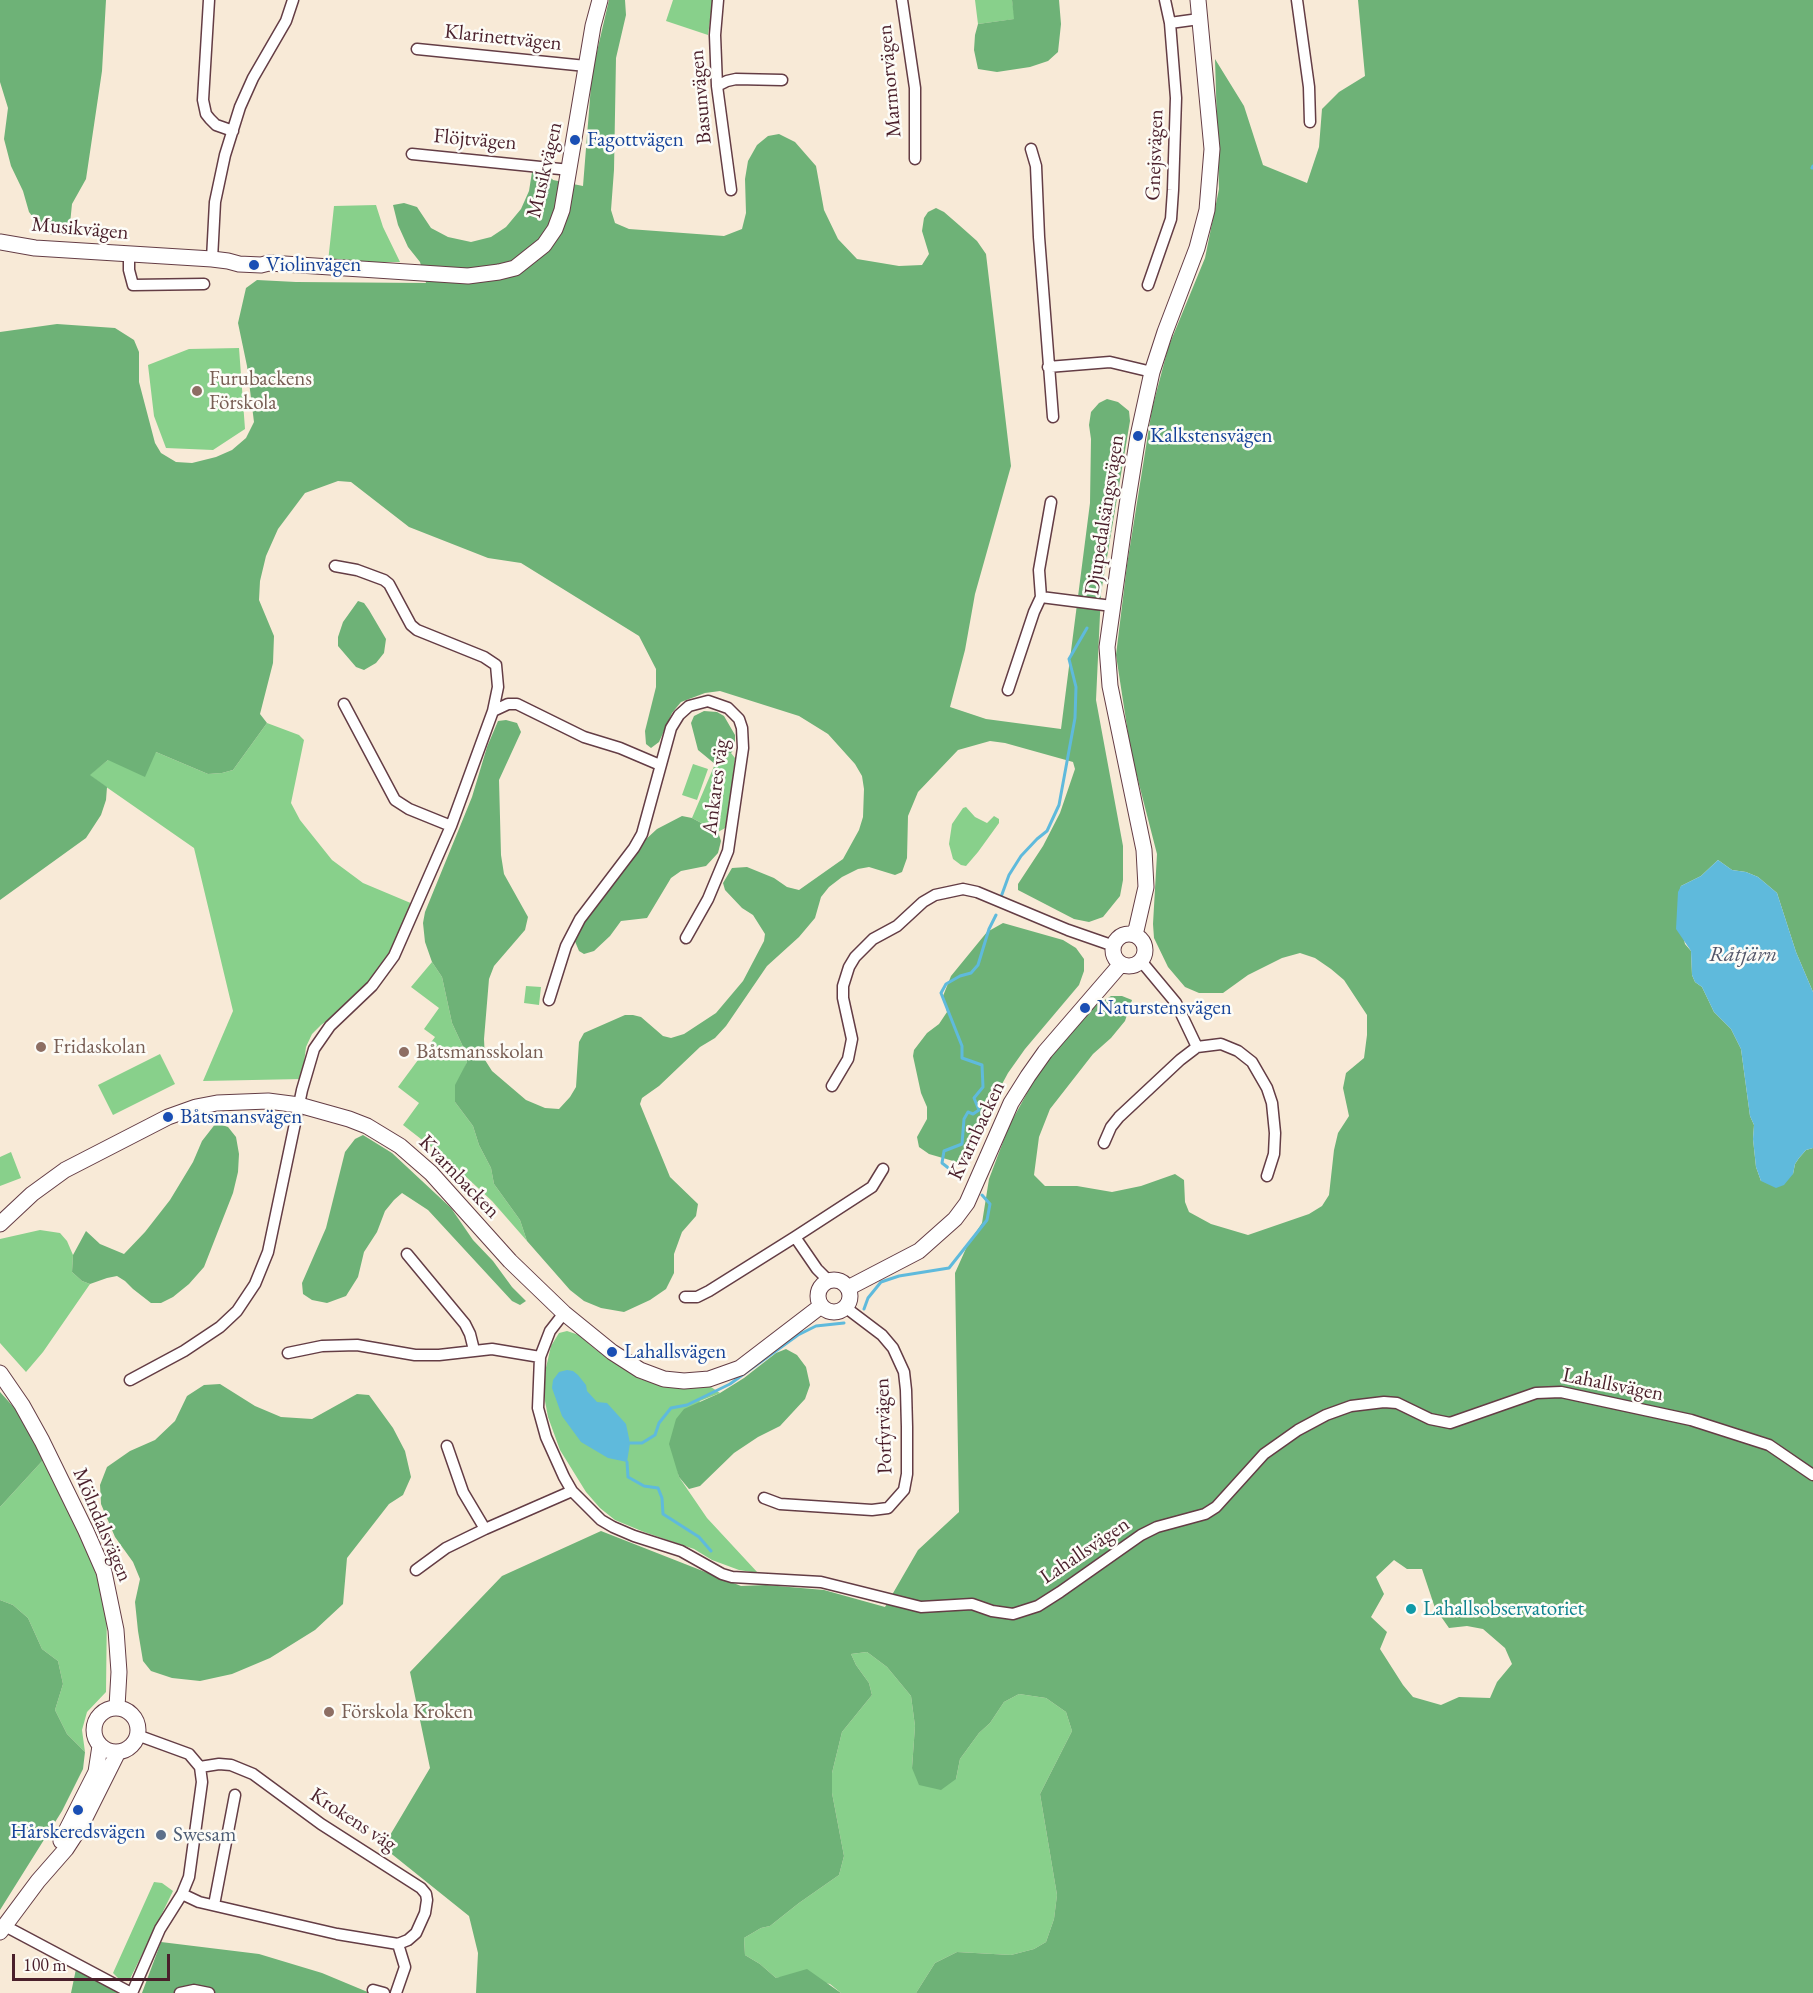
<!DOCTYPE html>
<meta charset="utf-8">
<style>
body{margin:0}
#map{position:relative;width:1813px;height:1993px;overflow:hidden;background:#f8ead7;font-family:"EB Garamond",serif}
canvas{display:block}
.scale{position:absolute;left:12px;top:1954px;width:158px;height:27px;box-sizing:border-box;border:3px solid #4a1f2b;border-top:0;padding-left:8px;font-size:18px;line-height:21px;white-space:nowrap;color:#4a1f2b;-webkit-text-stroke:4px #fdfcf7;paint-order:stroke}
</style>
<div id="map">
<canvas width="1813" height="1993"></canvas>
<div class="scale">100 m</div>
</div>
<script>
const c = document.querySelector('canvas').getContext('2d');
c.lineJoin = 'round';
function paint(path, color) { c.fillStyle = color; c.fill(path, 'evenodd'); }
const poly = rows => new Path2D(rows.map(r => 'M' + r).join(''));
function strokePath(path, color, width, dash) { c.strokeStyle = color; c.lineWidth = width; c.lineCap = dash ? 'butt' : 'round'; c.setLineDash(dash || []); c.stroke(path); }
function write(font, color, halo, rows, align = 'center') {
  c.font = font + ' "EB Garamond",serif'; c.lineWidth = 5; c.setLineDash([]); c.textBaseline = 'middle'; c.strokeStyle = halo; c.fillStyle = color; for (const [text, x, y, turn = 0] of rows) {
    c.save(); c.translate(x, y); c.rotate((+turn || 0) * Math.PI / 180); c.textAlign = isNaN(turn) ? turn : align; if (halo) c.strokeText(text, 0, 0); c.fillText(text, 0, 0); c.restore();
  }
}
paint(poly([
 [673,0,713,0,708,35,666,21],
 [975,0,1012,0,1015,19,978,24],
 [376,205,383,227,400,262,328,262,334,206],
 [239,348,245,429,213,450,166,448,154,416,148,365,189,349],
 [267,723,299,735,304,740,291,803,300,820,332,860,363,883,413,904,393,948,377,974,335,1015,321,1025,312,1034,306,1047,302,1079,203,1081,233,1011,194,848,89,775,108,760,156,752,208,774,222,773,233,770],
 [731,753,735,758,727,827,718,832,692,818,715,764,723,755],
 [693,764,708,769,697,800,682,795],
 [966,807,975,817,987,823,994,816,999,819,999,823,978,852,966,866,961,865,953,859,949,844,952,824,963,808],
 [432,962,442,977,452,1023,465,1051,467,1062,462,1074,455,1102,473,1126,479,1145,491,1168,494,1184,520,1220,527,1241,492,1201,448,1160,403,1125,419,1103,398,1087,435,1037,424,1029,439,1008,411,987],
 [526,986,541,987,539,1005,524,1003],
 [160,1054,175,1084,113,1115,98,1085],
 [11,1152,21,1178,0,1186,0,1157],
 [40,1230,60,1233,67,1241,73,1255,72,1272,82,1281,90,1284,43,1352,26,1372,0,1343,0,1239],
 [567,1331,579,1335,595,1349,640,1379,668,1386,708,1385,720,1393,700,1401,676,1463,679,1477,707,1518,758,1573,739,1570,712,1560,694,1549,644,1532,615,1520,600,1508,586,1492,560,1450,548,1417,542,1385,551,1346,559,1333],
 [44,1459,81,1534,107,1604,106,1692,87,1712,82,1730,85,1752,67,1734,55,1710,63,1684,58,1661,42,1649,28,1618,13,1605,0,1600,0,1507],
 [867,1652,887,1667,911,1696,915,1726,912,1768,956,1779,960,1759,979,1733,990,1723,1004,1702,1019,1694,1046,1698,1066,1712,1072,1731,1040,1794,1057,1895,1054,1919,1046,1942,1034,1949,1011,1955,957,1952,935,1963,916,1993,841,1993,830,1984,789,1976,776,1978,760,1964,745,1955,744,1938,761,1928,770,1926,799,1903,839,1875,844,1856,832,1793,832,1773,842,1732,872,1695,869,1683,856,1665,851,1654],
 [154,1882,162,1883,173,1891,129,1981,119,1979,113,1973]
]), '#88d08b');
paint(poly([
 [0,0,106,0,102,71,86,179,72,204,70,224,62,235,52,235,44,231,29,212,23,191,11,166,4,139,8,108,0,82],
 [609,0,625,0,626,15,616,58,614,170,611,210,615,223,629,229,724,236,742,229,746,213,745,179,748,161,757,145,768,136,779,134,795,142,816,166,824,210,838,239,857,259,899,266,922,265,929,254,922,231,924,218,928,212,936,208,944,212,959,225,977,241,986,254,1011,466,975,594,965,650,950,707,986,719,1061,729,1090,503,1091,439,1089,425,1091,412,1099,403,1107,399,1118,402,1129,411,1130,421,1101,593,1096,700,1123,846,1123,880,1120,896,1103,917,1089,922,1074,919,1018,890,1018,884,1043,846,1060,813,1075,769,1073,762,1005,743,990,741,958,750,918,792,908,816,907,858,902,872,895,875,869,867,858,869,842,877,829,887,821,897,815,918,799,937,767,966,726,1026,715,1038,700,1047,659,1086,642,1098,640,1104,670,1177,698,1204,696,1216,682,1232,674,1254,674,1273,666,1289,650,1300,624,1312,601,1308,584,1301,570,1290,527,1241,520,1220,494,1184,491,1168,479,1145,473,1126,455,1102,455,1085,467,1062,465,1051,452,1023,442,977,432,962,425,942,423,923,425,912,472,797,487,747,498,721,506,720,517,723,521,732,499,780,501,855,504,874,528,917,525,930,494,966,489,979,484,1039,485,1060,492,1071,526,1100,545,1108,559,1109,570,1097,576,1087,579,1042,584,1033,625,1015,633,1015,641,1017,663,1036,671,1038,684,1034,716,1013,743,981,764,941,765,934,753,915,742,908,725,890,723,883,732,868,747,867,774,878,787,887,799,890,843,859,859,830,863,817,864,789,862,776,855,764,828,734,799,716,720,691,705,693,681,702,672,713,659,742,651,748,646,744,645,731,656,687,656,669,639,636,521,563,488,558,409,527,351,482,338,481,305,493,278,529,266,556,260,581,259,600,274,636,273,663,260,714,267,723,233,770,222,773,208,774,156,752,145,777,108,760,90,775,107,787,106,800,101,815,86,838,0,900,0,332,57,324,115,328,134,340,139,352,139,382,155,443,161,453,176,462,192,463,216,457,232,450,246,438,254,422,247,366,238,323,246,288,257,280,296,282,426,283,420,262,408,247,398,225,393,205,404,203,417,207,431,228,448,237,471,242,491,237,506,227,521,209,529,191,532,172,545,170,553,180,583,186,592,73],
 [1012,0,1059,0,1061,24,1058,52,1048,61,1030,67,997,72,978,69,974,50,975,35,978,24,1014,19],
 [1358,0,1813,0,1813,992,1796,952,1777,893,1758,877,1746,872,1732,870,1718,860,1701,876,1681,886,1678,900,1678,915,1685,944,1691,951,1692,975,1695,982,1702,987,1714,1012,1731,1029,1741,1049,1750,1116,1754,1125,1753,1139,1756,1167,1761,1181,1793,1174,1795,1164,1799,1158,1806,1150,1813,1148,1813,1993,916,1993,935,1963,957,1952,1011,1955,1034,1949,1046,1942,1054,1919,1057,1895,1040,1794,1072,1731,1066,1712,1046,1698,1019,1694,1004,1702,990,1723,979,1733,960,1759,956,1779,941,1790,919,1785,912,1768,915,1726,911,1696,887,1667,867,1652,851,1654,856,1665,869,1683,872,1695,842,1732,832,1773,832,1793,844,1856,839,1875,799,1903,770,1926,761,1928,744,1938,745,1955,760,1964,776,1978,807,1969,841,1993,476,1993,478,1953,469,1916,383,1847,430,1768,410,1672,502,1576,601,1531,741,1586,766,1585,824,1590,885,1607,918,1550,959,1512,955,1273,968,1244,982,1223,989,1179,1009,1126,1033,1082,1053,1052,1095,1006,1111,996,1122,996,1132,1000,1125,1021,1111,1038,1093,1054,1050,1109,1039,1137,1034,1175,1045,1186,1077,1186,1112,1192,1141,1186,1175,1174,1184,1180,1185,1202,1189,1212,1211,1224,1248,1235,1309,1214,1322,1206,1329,1195,1334,1150,1338,1133,1349,1116,1343,1088,1346,1073,1364,1058,1367,1035,1367,1015,1344,980,1331,969,1315,958,1300,953,1282,958,1248,975,1223,993,1199,993,1185,987,1168,967,1154,938,1153,924,1157,854,1131,753,1116,655,1127,565,1152,409,1168,348,1205,258,1219,189,1215,59,1244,106,1263,165,1307,183,1319,147,1322,109,1339,92,1365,76],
 [1394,1560,1407,1569,1422,1569,1435,1608,1449,1628,1467,1626,1483,1629,1505,1648,1512,1664,1497,1682,1490,1698,1459,1697,1441,1705,1413,1697,1403,1685,1380,1649,1387,1632,1371,1617,1384,1594,1376,1577],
 [358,601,364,603,369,610,386,639,384,653,376,663,364,670,356,667,338,646,338,637,343,622],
 [704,711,717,712,724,716,735,735,735,748,731,753,723,755,715,764,698,750,691,723,694,716],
 [682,816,692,818,718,832,721,841,718,853,706,866,681,871,671,878,647,918,621,921,610,936,594,951,584,954,579,951,574,939,586,915,644,841,657,829],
 [1003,923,1063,940,1076,948,1084,959,1084,971,1079,985,1025,1049,1008,1073,988,1110,967,1159,960,1163,929,1154,919,1147,917,1137,927,1119,927,1107,921,1093,913,1056,914,1050,927,1033,939,1024,947,1012,943,996,951,976,987,932],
 [216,1123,228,1127,236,1137,239,1154,238,1172,233,1193,204,1267,189,1284,173,1297,161,1303,151,1303,133,1289,125,1281,117,1276,107,1278,90,1284,82,1281,72,1272,73,1255,86,1231,100,1244,124,1254,145,1232,170,1200,193,1162,202,1141],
 [363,1135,392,1153,451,1208,473,1240,493,1261,512,1287,526,1301,520,1305,512,1301,428,1210,402,1193,394,1200,385,1211,377,1232,364,1252,358,1277,346,1296,327,1303,312,1300,303,1294,302,1283,326,1228,345,1152,355,1139],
 [786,1349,797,1355,806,1367,810,1385,805,1399,780,1426,758,1437,734,1453,700,1486,689,1489,679,1477,669,1444,676,1419,684,1409,720,1393,744,1378,776,1353],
 [220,1384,255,1406,281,1417,312,1419,357,1394,369,1395,393,1428,405,1451,411,1477,403,1495,389,1504,347,1558,343,1604,315,1630,270,1658,232,1674,200,1681,172,1678,151,1671,143,1661,138,1631,135,1602,140,1579,133,1562,115,1537,101,1504,100,1485,107,1467,130,1451,155,1440,175,1421,187,1396,204,1385],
 [0,1392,19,1413,44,1459,0,1507],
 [0,1600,13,1605,28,1618,42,1649,58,1661,63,1684,55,1710,67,1734,85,1752,83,1769,62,1811,0,1910],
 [161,1942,259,1954,322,1973,370,1993,142,1993],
 [76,1969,122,1993,71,1993]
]), '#6eb277');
paint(poly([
 [1718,860,1732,870,1746,872,1758,877,1777,893,1796,952,1813,992,1813,1148,1806,1150,1799,1158,1795,1164,1793,1174,1784,1185,1776,1188,1761,1181,1756,1167,1753,1139,1754,1125,1750,1116,1741,1049,1731,1029,1714,1012,1702,987,1695,982,1692,975,1691,951,1676,929,1678,892,1681,886,1701,876],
 [567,1370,573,1371,578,1375,586,1385,587,1391,597,1402,607,1403,626,1424,630,1443,627,1462,608,1458,581,1442,562,1416,552,1388,553,1380,559,1372]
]), '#5fbadc');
strokePath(poly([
 [1812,168,1813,166],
 [1001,897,1009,875,1021,856,1037,839,1047,831,1059,805,1075,718,1076,687,1069,659,1087,628],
 [960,1177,942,1163,944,1151,962,1144,964,1119,968,1112,973,1114,979,1110,974,1098,983,1087,982,1065,962,1058,962,1046,941,993,946,984,960,976,971,973,978,965,989,929,996,915],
 [864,1309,868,1298,881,1282,899,1276,949,1268,987,1220,990,1204,982,1195],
 [630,1443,642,1443,655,1435,659,1423,671,1408,687,1405,730,1384,798,1335,816,1326,844,1323],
 [627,1462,628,1477,644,1486,658,1488,662,1498,663,1514,699,1537,711,1551]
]), '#5fbadc', 3);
const street = poly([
 [209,0,203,100,206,114,210,119,216,125,233,131],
 [718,0,715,35,717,86,731,190],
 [902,0,915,88,915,159],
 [1297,0,1309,87,1310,122],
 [1170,23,1199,19],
 [417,49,586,66],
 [717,86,727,81,736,79,782,80],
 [1031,149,1036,166,1039,237,1053,417],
 [412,154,570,170],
 [129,254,129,270,133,285,204,284],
 [212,259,215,202,225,155,240,107,253,78,286,21,293,0],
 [1148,285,1171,219,1173,190,1176,98,1170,23,1165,0],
 [1048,367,1110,362,1152,372],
 [1041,597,1112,606],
 [1008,690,1034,612,1041,597,1039,570,1051,502],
 [344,704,395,800,409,809,451,826],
 [493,711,508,704,517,704,584,737,620,748,660,765],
 [1141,961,1176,1003,1197,1047],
 [549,1000,566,946,580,919,634,848,642,834,671,728,679,715,689,706,708,701,728,708,739,719,742,728,743,748,728,851,708,899,686,938],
 [832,1086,848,1059,852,1039,843,998,843,986,849,967,855,957,873,939,897,926,923,902,935,895,963,889,977,892,1068,930,1114,946],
 [1104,1143,1111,1127,1119,1117,1180,1060,1197,1047,1221,1044,1238,1051,1252,1062,1267,1088,1272,1103,1275,1133,1274,1154,1267,1176],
 [795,1237,817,1269,829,1281],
 [407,1254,465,1324,470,1334,474,1350],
 [685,1297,697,1297,709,1291,795,1237,872,1187,883,1169],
 [564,1313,550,1331,540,1357,538,1408,546,1437,564,1477,572,1491,601,1520,613,1527,634,1536,681,1551,722,1574,732,1577,821,1582,921,1607,972,1604,992,1611,1013,1614,1038,1606,1060,1592,1141,1535,1157,1527,1205,1514,1216,1507,1264,1454,1298,1430,1326,1415,1351,1406,1384,1402,1397,1403,1430,1419,1450,1423,1536,1393,1561,1392,1691,1420,1769,1445,1813,1475],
 [288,1353,322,1346,357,1345,415,1355,439,1355,492,1349,540,1357],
 [130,1380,184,1351,220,1327,237,1311,255,1284,268,1252,302,1090,314,1049,330,1026,372,986,394,956,451,826,493,711,498,687,496,665,484,657,417,630,411,625,389,584,384,580,357,570,335,566],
 [447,1446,463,1492,485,1529],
 [764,1498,780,1504,872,1510,888,1508,904,1490,907,1474,907,1427,906,1390,904,1372,893,1348,882,1335,845,1307],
 [416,1570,446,1548,485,1529,572,1491],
 [182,1894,199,1902,337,1934,398,1944,408,1940,416,1933,425,1913,427,1900,426,1894,421,1888,321,1824,253,1774,231,1765,219,1764,200,1767],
 [214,1905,235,1795],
 [5,1926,131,1993],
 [373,1990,384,1993],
 [132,1993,160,1929,182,1894,189,1877,202,1782,200,1767,189,1754,137,1735],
 [180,1993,194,1990,209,1993],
 [396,1993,405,1967,398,1944]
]);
const secondary = poly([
 [0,242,35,248,212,259,228,261,239,264,261,265,269,263,468,276,499,272,515,268,544,245,555,229,562,210,593,26,600,0],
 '1113 950a16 16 0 1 1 32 0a16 16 0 1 1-32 0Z',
 [1135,935,1146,887,1144,850,1110,686,1107,647,1127,505,1138,436,1152,372,1165,332,1197,248,1207,210,1212,149,1198,0],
 [0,1224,32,1194,65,1170,168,1117,196,1107,217,1103,268,1101,299,1105,349,1119,367,1126,400,1146,431,1173,510,1261,564,1313,612,1352,640,1370,664,1379,684,1381,709,1379,740,1368,821,1306],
 '818 1296a16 16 0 1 1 32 0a16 16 0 1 1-32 0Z',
 [848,1288,919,1251,955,1219,967,1203,1011,1103,1028,1076,1045,1052,1121,964],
 [0,1373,22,1405,42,1441,86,1531,104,1572,116,1630,119,1672,117,1707],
 '94 1730a22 22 0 1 1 44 0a22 22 0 1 1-44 0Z',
 [61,1841,96,1772,100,1746],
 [0,1932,38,1881,66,1849,81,1826,118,1752]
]);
strokePath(street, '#643d45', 13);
strokePath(secondary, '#643d45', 17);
strokePath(street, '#fff', 10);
strokePath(secondary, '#fff', 15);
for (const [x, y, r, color] of [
 [575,140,6,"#1a4fb4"],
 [254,265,6,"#1a4fb4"],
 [197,391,6,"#8d6e63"],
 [1138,436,6,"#1a4fb4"],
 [1085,1008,6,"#1a4fb4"],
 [41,1047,6,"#8d6e63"],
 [404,1052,6,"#8d6e63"],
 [168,1117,6,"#1a4fb4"],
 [612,1352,6,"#1a4fb4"],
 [1411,1609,6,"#0f9aa8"],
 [329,1712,6,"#8d6e63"],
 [78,1810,6,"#1a4fb4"],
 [161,1835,6,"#5c6f8a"]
]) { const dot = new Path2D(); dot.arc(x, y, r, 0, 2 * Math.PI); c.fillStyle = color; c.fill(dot); strokePath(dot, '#fdfcf7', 2); }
write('21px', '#4a1f2b', '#fdfcf7', [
 ["Klarinettvägen",503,38,6],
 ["Marmorvägen",890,81,-95],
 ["Basunvägen",701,97,-95],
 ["Flöjtvägen",475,140,5],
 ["Gnejsvägen",1155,155,-88],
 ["Musikvägen",545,170,-77],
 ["Musikvägen",80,229,5],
 ["Djupedalsängsvägen",1105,515,-81],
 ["Ankares väg",716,787,-83],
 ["Kvarnbacken",977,1131,-65],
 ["Kvarnbacken",459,1177,46],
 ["Lahallsvägen",1613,1385,11],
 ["Porfyrvägen",884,1426,-92],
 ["Mölndalsvägen",102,1525,67],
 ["Lahallsvägen",1085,1551,-34],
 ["Krokens väg",353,1820,33]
]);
write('21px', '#164399', '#fdfcf7', [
 ["Fagottvägen",587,140],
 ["Violinvägen",266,265],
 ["Kalkstensvägen",1150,436],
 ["Naturstensvägen",1097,1008],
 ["Båtsmansvägen",180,1117],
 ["Lahallsvägen",624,1352],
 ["Hårskeredsvägen",78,1832,"center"]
], 'left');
write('21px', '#785e54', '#fdfcf7', [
 ["Furubackens",209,379],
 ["Förskola",209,403],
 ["Fridaskolan",53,1047],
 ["Båtsmansskolan",416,1052],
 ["Förskola Kroken",341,1712]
], 'left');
write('21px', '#0d838f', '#fdfcf7', [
 ["Lahallsobservatoriet",1423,1609]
], 'left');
write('21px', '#4e5e75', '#fdfcf7', [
 ["Swesam",173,1835]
], 'left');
write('italic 22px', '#515569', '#fdfcf7', [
 ["Råtjärn",1743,955]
]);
</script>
